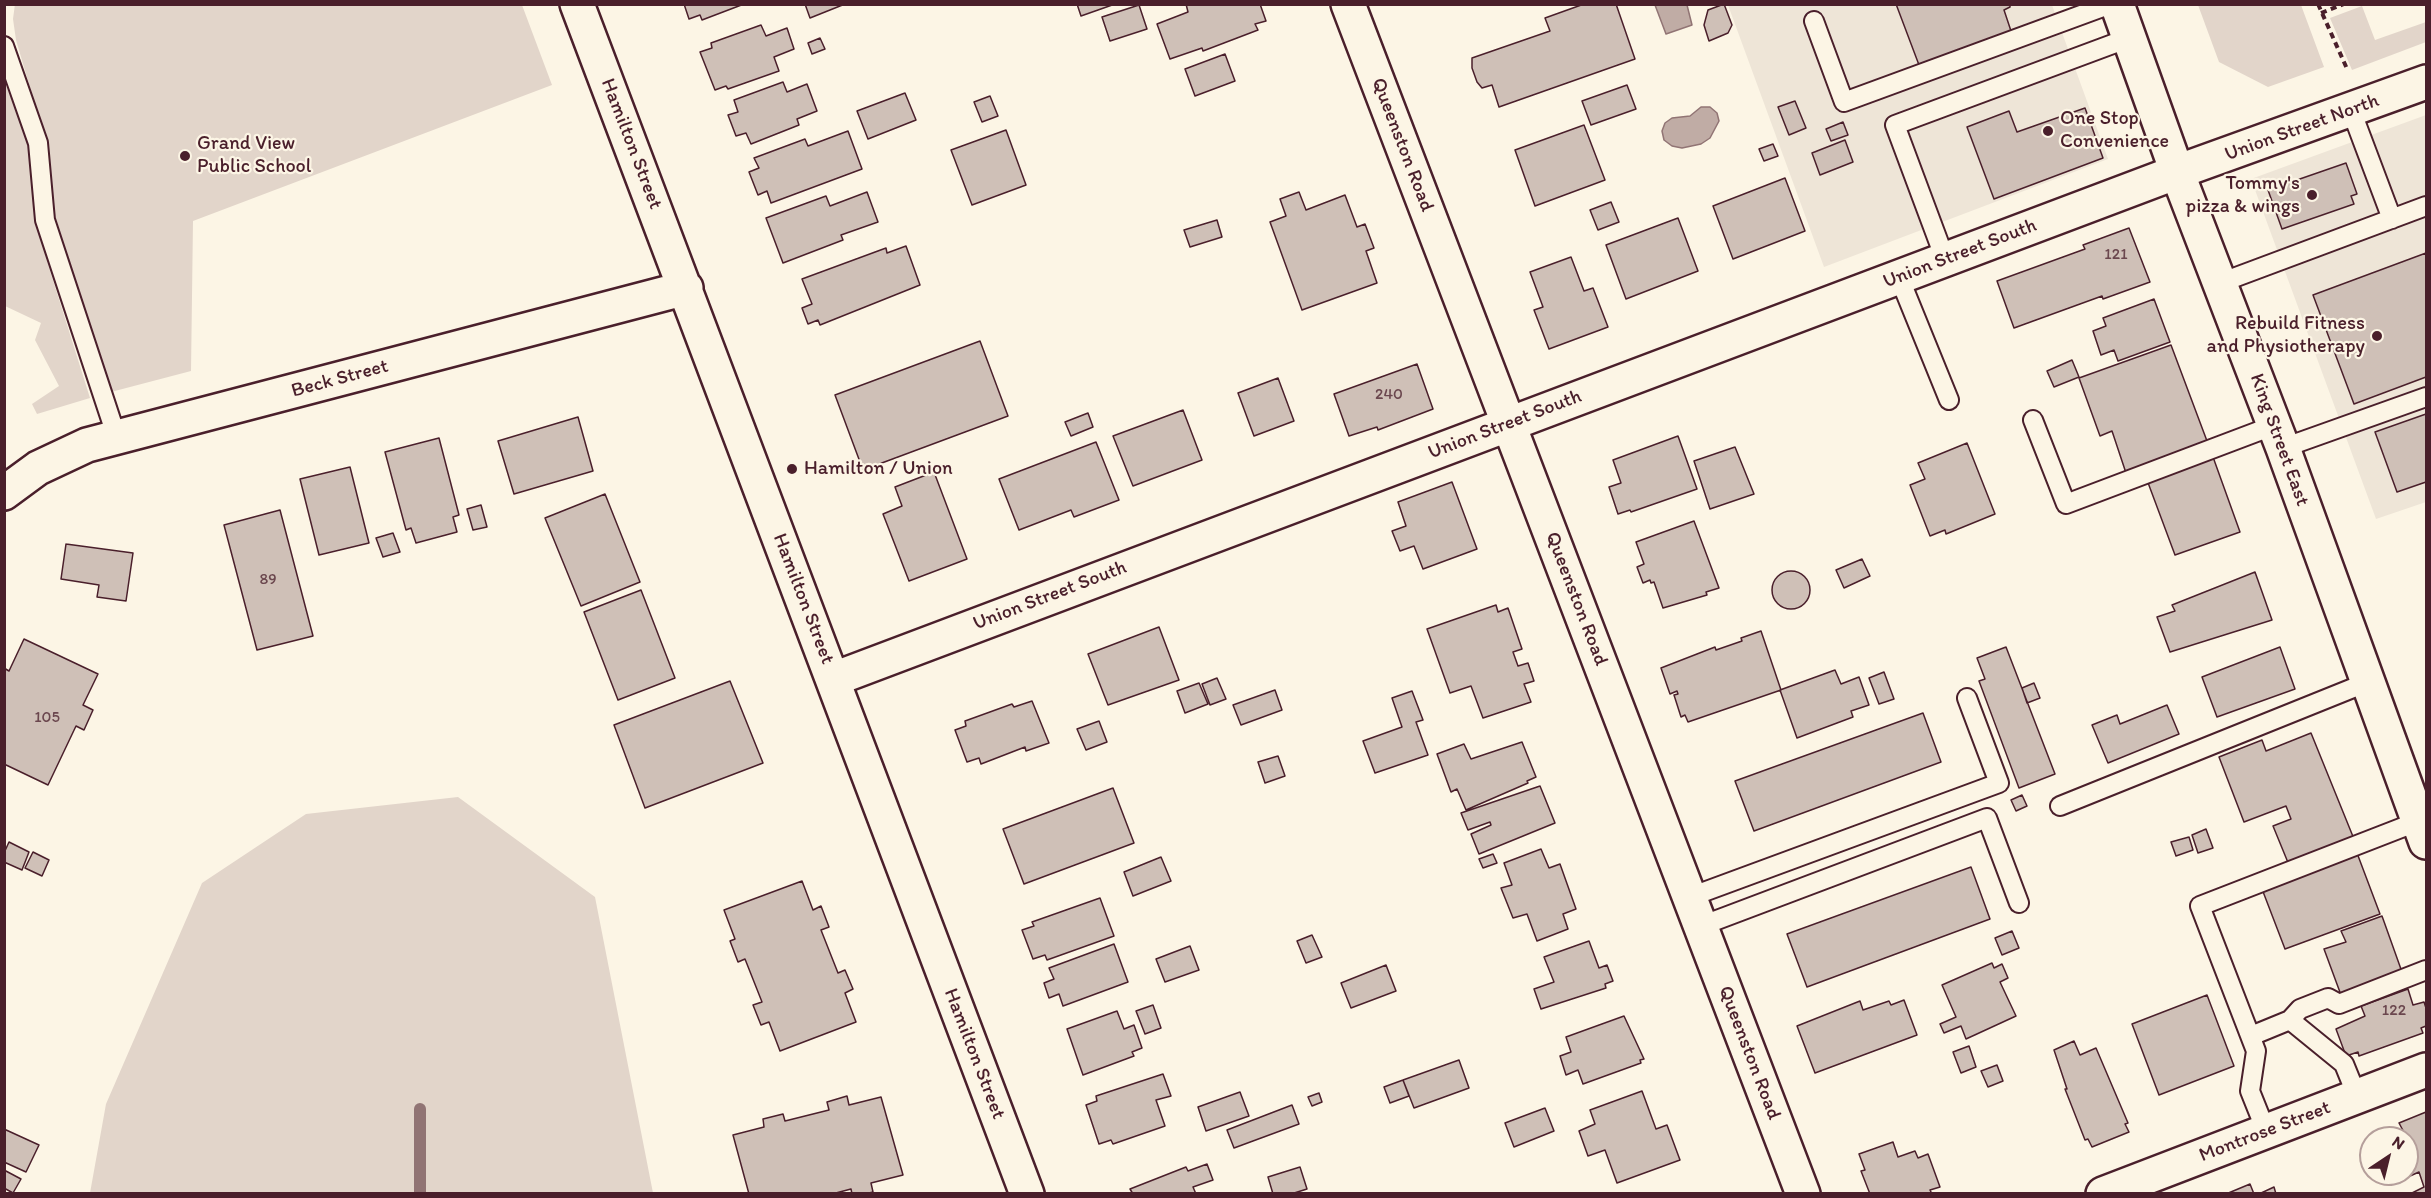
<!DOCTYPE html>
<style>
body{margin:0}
#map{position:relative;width:2431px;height:1198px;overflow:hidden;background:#fcf5e5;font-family:Itim,sans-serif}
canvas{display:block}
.frame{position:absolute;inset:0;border:6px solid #4a1f2b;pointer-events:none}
.north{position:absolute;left:2359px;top:1126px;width:60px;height:60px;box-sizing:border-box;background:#fcf5e5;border:2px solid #b59f9b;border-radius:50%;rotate:35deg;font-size:16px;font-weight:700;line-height:24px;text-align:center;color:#4a1f2b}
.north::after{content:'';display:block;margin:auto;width:21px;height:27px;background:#4a1f2b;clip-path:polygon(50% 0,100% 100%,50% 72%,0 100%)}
</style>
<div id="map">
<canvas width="2431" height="1198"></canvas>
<div class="frame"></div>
<div class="north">N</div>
</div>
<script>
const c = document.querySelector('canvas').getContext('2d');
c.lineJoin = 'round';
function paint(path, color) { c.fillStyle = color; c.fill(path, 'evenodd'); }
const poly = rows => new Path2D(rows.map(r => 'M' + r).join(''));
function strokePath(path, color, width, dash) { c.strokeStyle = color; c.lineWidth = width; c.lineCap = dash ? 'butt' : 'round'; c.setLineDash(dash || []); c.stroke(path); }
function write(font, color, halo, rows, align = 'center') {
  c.font = font + ' Itim,sans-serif'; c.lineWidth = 4.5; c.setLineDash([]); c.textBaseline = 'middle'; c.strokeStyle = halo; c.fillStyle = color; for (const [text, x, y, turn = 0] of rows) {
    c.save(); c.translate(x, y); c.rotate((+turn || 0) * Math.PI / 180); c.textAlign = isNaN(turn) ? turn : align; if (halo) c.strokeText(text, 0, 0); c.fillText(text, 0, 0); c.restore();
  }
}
paint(poly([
 [1728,5,2052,5,2108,159,1824,267],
 [2426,115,2426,502,2376,519,2251,179]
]), '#eee5d7');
paint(poly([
 [15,4,522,5,552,85,193,221,191,371,111,392,65,257,54,212,48,149,16,40,13,19],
 [2198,5,2301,5,2324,67,2268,87,2219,62],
 [2362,6,2375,40,2426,22,2426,42,2352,70,2330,18],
 [4,79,28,145,36,216,47,261,90,398,37,414,32,404,59,386,35,340,41,323,5,306],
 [458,797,595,897,653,1193,90,1193,106,1104,202,883,306,814]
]), '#e2d5ca');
const water = poly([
 [1655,5,1687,5,1692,25,1666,34,1655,5],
 [1701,107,1710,107,1717,113,1719,121,1710,138,1701,144,1682,148,1672,146,1664,140,1662,131,1665,123,1672,118,1690,116,1701,107]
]);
paint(water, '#c0aca5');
strokePath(water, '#917474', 1.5);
strokePath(poly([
 [420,1194,420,1109]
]), '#917474', 12);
const building = poly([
 [684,4,744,4,702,20,700,15,689,19,684,4],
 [805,4,845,4,810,18,805,4],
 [1077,4,1115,4,1081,16,1077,4],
 [1186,4,1260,4,1266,21,1255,24,1258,30,1203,51,1202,48,1170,59,1157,24,1188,12,1186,4],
 [1584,4,1616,4,1635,59,1499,107,1492,85,1482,88,1477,82,1472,68,1472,58,1550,31,1545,18,1584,4],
 [1724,4,1732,25,1728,33,1709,41,1704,25,1708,10,1724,4],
 [1896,4,2010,4,2010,7,2004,10,2011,31,1919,65,1896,4],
 [1139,5,1147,29,1110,41,1102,17,1139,5],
 [761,25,766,36,787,28,794,49,774,57,779,71,728,89,726,86,715,90,700,52,712,48,711,43,761,25],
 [820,38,825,49,812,54,808,43,820,38],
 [1225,54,1235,81,1195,96,1185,69,1225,54],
 [783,82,787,92,807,84,817,111,797,119,799,125,751,144,746,133,736,136,728,115,738,112,734,100,783,82],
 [1627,85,1636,109,1591,125,1582,101,1627,85],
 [905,93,916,120,868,139,857,111,905,93],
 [990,96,998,116,982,122,974,102,990,96],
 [1795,101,1806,128,1789,135,1778,107,1795,101],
 [2085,108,2103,158,1994,199,1967,127,2009,111,2017,132,2085,108],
 [1843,122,1848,135,1831,141,1826,129,1843,122],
 [1584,125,1605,180,1535,206,1515,150,1584,125],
 [1006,130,1026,185,972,205,951,150,1006,130],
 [848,131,862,169,771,203,767,191,758,195,749,172,759,168,754,158,805,139,808,146,848,131],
 [1845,140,1853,162,1820,175,1812,153,1845,140],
 [1773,144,1778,156,1764,161,1759,149,1773,144],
 [2346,163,2357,194,2351,196,2354,204,2282,229,2268,190,2346,163],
 [1785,178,1805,231,1733,259,1713,206,1785,178],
 [867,192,878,222,841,235,843,240,783,263,766,218,826,196,830,206,867,192],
 [1299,192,1306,210,1345,195,1357,227,1365,224,1374,248,1366,251,1377,283,1302,310,1270,222,1286,216,1280,199,1299,192],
 [1611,202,1619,222,1598,230,1590,210,1611,202],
 [1678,218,1698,271,1626,299,1606,245,1678,218],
 [1217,220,1222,237,1190,247,1184,230,1217,220],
 [2129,228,2150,282,2103,299,2102,296,2014,328,1997,281,2085,249,2083,245,2129,228],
 [906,246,920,285,820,325,818,320,808,324,802,308,812,304,802,279,886,248,887,253,906,246],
 [2426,253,2426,377,2354,404,2313,295,2426,253],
 [1571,257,1584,291,1593,288,1608,327,1549,349,1534,310,1543,307,1530,272,1571,257],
 [2154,299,2170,342,2118,361,2114,350,2101,355,2093,331,2106,326,2103,318,2154,299],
 [980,341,1008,416,863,470,835,395,980,341],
 [2171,345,2207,441,2126,473,2112,431,2100,436,2079,378,2171,345],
 [2072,360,2079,377,2054,387,2047,371,2072,360],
 [1417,364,1433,409,1378,430,1377,427,1349,436,1334,394,1417,364],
 [1278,378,1294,421,1254,436,1238,393,1278,378],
 [1183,410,1202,460,1133,486,1113,436,1183,410],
 [1088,413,1093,427,1071,436,1065,422,1088,413],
 [2426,414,2426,482,2397,492,2375,432,2426,414],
 [578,417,593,471,514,494,498,441,578,417],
 [1678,436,1697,489,1631,512,1630,510,1618,514,1609,487,1621,483,1613,460,1678,436],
 [439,438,459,515,453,517,457,532,416,543,411,528,406,530,385,452,439,438],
 [1096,442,1119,500,1074,517,1071,510,1019,530,999,479,1096,442],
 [1967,443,1995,514,1946,534,1945,530,1930,536,1910,485,1925,479,1918,463,1967,443],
 [1735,447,1754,494,1710,509,1694,461,1735,447],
 [2213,457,2240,532,2175,555,2147,480,2213,457],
 [350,467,369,543,319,555,300,479,350,467],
 [934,472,967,559,909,581,883,514,902,506,895,487,934,472],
 [1452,482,1477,549,1423,569,1414,546,1400,551,1392,531,1406,526,1398,502,1452,482],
 [605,494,640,582,581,606,545,518,605,494],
 [481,505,487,527,473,530,467,509,481,505],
 [280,510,313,636,257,650,224,525,280,510],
 [1694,521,1719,588,1706,592,1707,595,1663,608,1654,582,1651,583,1650,580,1643,583,1637,567,1644,564,1636,542,1694,521],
 [393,533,400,552,383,557,376,538,393,533],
 [66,544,133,553,126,601,97,597,99,585,61,579,66,544],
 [1862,559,1870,576,1844,588,1836,570,1862,559],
 '1772 590a19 19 0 1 1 38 0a19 19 0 1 1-38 0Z',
 [2255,572,2272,620,2170,652,2157,617,2175,611,2172,605,2255,572],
 [641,590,675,678,618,700,584,612,641,590],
 [1496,605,1498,612,1508,608,1522,649,1513,652,1518,666,1528,663,1534,681,1524,684,1531,702,1483,718,1471,686,1450,693,1427,629,1496,605],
 [1159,627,1179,680,1108,705,1088,654,1159,627],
 [1761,631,1781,690,1688,722,1685,715,1681,717,1674,695,1678,694,1677,691,1670,694,1661,668,1715,647,1716,650,1742,641,1741,638,1761,631],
 [24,639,98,674,83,705,93,710,84,730,76,726,48,785,4,764,4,668,9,671,24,639],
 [2006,647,2055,774,2019,788,1979,681,1985,679,1977,658,2006,647],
 [2280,647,2295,689,2217,717,2202,677,2280,647],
 [1835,670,1841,684,1859,677,1869,705,1851,711,1853,717,1797,738,1780,690,1835,670],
 [1884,672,1894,699,1879,704,1869,678,1884,672],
 [1217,678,1226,699,1210,705,1202,684,1217,678],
 [730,681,763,763,645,808,614,725,730,681],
 [1199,683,1208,704,1185,713,1177,691,1199,683],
 [2034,683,2040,698,2027,703,2022,688,2034,683],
 [1275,690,1282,710,1241,725,1233,705,1275,690],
 [1412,691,1423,720,1416,722,1428,755,1375,773,1363,741,1402,727,1392,698,1412,691],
 [1032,701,1049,743,1026,751,1025,747,981,764,979,758,967,762,955,730,966,726,965,721,1012,704,1014,707,1032,701],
 [2167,705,2179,734,2108,763,2092,725,2117,715,2120,724,2167,705],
 [1923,713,1941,762,1754,831,1735,781,1923,713],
 [1099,721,1107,742,1086,750,1077,729,1099,721],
 [2311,733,2354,839,2289,865,2273,826,2291,819,2286,806,2244,822,2219,757,2262,740,2266,751,2311,733],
 [1522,742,1536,777,1527,781,1528,783,1466,810,1457,789,1451,792,1437,754,1464,744,1471,759,1522,742],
 [1278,756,1285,776,1265,783,1258,762,1278,756],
 [1540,786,1555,823,1479,854,1471,834,1491,825,1490,822,1468,830,1461,813,1540,786],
 [1113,788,1134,843,1024,884,1003,829,1113,788],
 [2022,795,2027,806,2016,811,2011,800,2022,795],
 [2206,829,2213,848,2198,853,2192,835,2206,829],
 [2189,837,2193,850,2176,856,2171,842,2189,837],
 [9,842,29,852,22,870,4,862,4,853,9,842],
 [1541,849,1549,868,1560,864,1576,909,1563,914,1568,929,1537,941,1527,914,1513,918,1501,888,1512,885,1504,863,1541,849],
 [33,852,49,860,42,876,25,868,33,852],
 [2357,853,2380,914,2285,949,2262,889,2357,853],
 [1493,854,1497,863,1483,868,1479,859,1493,854],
 [1161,857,1171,881,1133,896,1124,872,1161,857],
 [1971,867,1990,919,1807,987,1787,934,1971,867],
 [802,881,813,910,821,906,829,927,821,930,838,973,845,970,853,989,845,993,856,1022,780,1051,769,1022,761,1025,753,1005,762,1002,745,959,738,962,730,941,735,939,724,910,802,881],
 [1100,898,1114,936,1047,960,1045,955,1033,959,1022,930,1034,926,1032,922,1100,898],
 [2382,916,2402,972,2341,995,2324,949,2346,942,2341,931,2382,916],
 [2012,931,2019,948,2002,955,1995,938,2012,931],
 [1312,935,1322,957,1306,963,1297,941,1312,935],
 [1589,941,1599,968,1607,965,1613,981,1605,984,1606,988,1541,1009,1534,989,1554,982,1544,957,1589,941],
 [1114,944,1128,982,1063,1006,1059,994,1049,998,1044,983,1054,979,1049,968,1114,944],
 [1190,946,1199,970,1165,982,1156,959,1190,946],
 [1992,963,1994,968,2002,964,2008,978,2000,982,2016,1016,1966,1039,1961,1026,1944,1033,1940,1024,1956,1017,1942,985,1992,963],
 [1386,965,1396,991,1351,1008,1341,983,1386,965],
 [2408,989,2413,1005,2424,1002,2426,1008,2426,1026,2421,1028,2423,1033,2359,1056,2358,1052,2346,1056,2336,1029,2365,1016,2361,1006,2408,989],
 [2207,995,2234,1066,2159,1095,2132,1024,2207,995],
 [1904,1000,1917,1035,1815,1073,1797,1026,1860,1001,1863,1010,1889,1001,1891,1005,1904,1000],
 [1153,1005,1161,1028,1145,1034,1136,1011,1153,1005],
 [1117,1011,1124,1029,1134,1025,1142,1048,1132,1052,1134,1056,1083,1075,1067,1029,1117,1011],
 [1624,1016,1644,1059,1640,1060,1641,1063,1583,1084,1578,1070,1566,1075,1560,1056,1571,1052,1566,1037,1624,1016],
 [2074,1041,2080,1055,2096,1048,2128,1123,2125,1124,2129,1132,2092,1147,2088,1139,2085,1140,2065,1089,2067,1089,2054,1050,2074,1041],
 [1969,1046,1976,1067,1961,1073,1953,1052,1969,1046],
 [1459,1060,1469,1088,1414,1108,1403,1080,1459,1060],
 [1997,1065,2003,1081,1988,1087,1981,1071,1997,1065],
 [1163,1074,1171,1096,1156,1100,1165,1126,1113,1144,1111,1140,1099,1144,1086,1105,1097,1101,1096,1096,1163,1074],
 [1403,1080,1409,1096,1390,1103,1384,1087,1403,1080],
 [1642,1091,1656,1129,1667,1125,1680,1160,1617,1183,1605,1150,1588,1156,1579,1131,1595,1124,1590,1110,1642,1091],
 [1240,1092,1249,1116,1206,1131,1198,1107,1240,1092],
 [1319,1093,1322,1102,1312,1106,1308,1097,1319,1093],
 [847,1096,849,1105,881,1097,903,1175,871,1183,873,1192,865,1194,852,1194,851,1189,832,1194,749,1194,733,1135,764,1127,763,1119,783,1114,785,1121,829,1110,827,1102,847,1096],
 [1292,1105,1299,1124,1234,1148,1227,1130,1292,1105],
 [1545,1108,1554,1131,1514,1147,1505,1123,1545,1108],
 [2426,1112,2426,1194,2410,1194,2424,1187,2419,1172,2410,1176,2407,1169,2407,1138,2399,1123,2426,1112],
 [4,1129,39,1145,26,1172,4,1162,4,1129],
 [1893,1142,1898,1157,1915,1151,1918,1158,1928,1154,1940,1187,1930,1190,1932,1194,1870,1194,1861,1171,1865,1170,1859,1154,1893,1142],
 [1207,1164,1213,1180,1193,1187,1196,1194,1133,1194,1130,1189,1186,1167,1188,1171,1207,1164],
 [1300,1167,1307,1189,1291,1194,1273,1194,1268,1177,1300,1167],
 [4,1170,21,1179,13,1193,4,1188,4,1170],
 [2250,1184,2254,1194,2226,1194,2250,1184],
 [2274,1187,2276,1194,2259,1194,2274,1187]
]);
paint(building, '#cfc0b7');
strokePath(building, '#4a1f2b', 1.5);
const service = poly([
 [1814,21,1844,102,2111,4],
 [4,46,38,143,45,220,117,438],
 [2351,110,2392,219],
 [1945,259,1895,125,2129,38],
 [1899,277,1949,400],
 [2220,283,2426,206],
 [2033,420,2066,504,2275,425],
 [2283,448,2426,397],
 [2060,806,2368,682],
 [1690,897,1999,783,1967,698],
 [1701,926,1987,818,2019,903],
 [2290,1020,2344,1064,2357,1096],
 [2251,1036,2290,1020,2300,1009,2328,998,2339,1004,2426,970],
 [2266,1131,2250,1091,2256,1051,2200,906,2419,821]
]);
const minor = poly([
 [577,4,1027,1194],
 [1348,4,1803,1194],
 [4,493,38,468,87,445,686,288],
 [834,679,2177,172,2426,82],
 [2103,1194,2426,1070]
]);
const secondary = poly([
 [2117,4,2177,172,2283,448,2426,842]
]);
strokePath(service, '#4a1f2b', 22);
strokePath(minor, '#4a1f2b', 38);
strokePath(secondary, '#4a1f2b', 38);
strokePath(poly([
 [2318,4,2348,71],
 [2321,13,2344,4]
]), '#4a1f2b', 4, [6, 4.5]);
strokePath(service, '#fcf5e5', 18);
strokePath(minor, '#fcf5e5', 33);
strokePath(secondary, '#fcf5e5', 33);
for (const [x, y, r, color] of [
 [2048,131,6,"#4a1f2b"],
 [185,156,6,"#4a1f2b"],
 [2312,195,6,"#4a1f2b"],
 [2377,336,6,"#4a1f2b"],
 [792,469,6,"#4a1f2b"]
]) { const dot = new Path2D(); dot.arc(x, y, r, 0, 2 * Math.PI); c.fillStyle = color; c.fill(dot); strokePath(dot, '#fcf5e5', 2); }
write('16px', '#6b474e', null, [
 ["121",2116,255],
 ["240",1389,395],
 ["89",268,580],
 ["105",47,718],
 ["122",2394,1011]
]);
write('20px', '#4a1f2b', '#fcf5e5', [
 ["One Stop",2060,119],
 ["Convenience",2060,142],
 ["Grand View",197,144],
 ["Public School",197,167],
 ["Tommy's",2300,184,"right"],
 ["pizza & wings",2300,207,"right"],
 ["Rebuild Fitness",2365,324,"right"],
 ["and Physiotherapy",2365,347,"right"],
 ["Hamilton / Union",804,469]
], 'left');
write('20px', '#4a1f2b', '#fcf5e5', [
 ["Union Street North",2302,128,-20],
 ["Hamilton Street",631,144,69],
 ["Queenston Road",1402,145,69],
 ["Union Street South",1960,254,-21],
 ["Beck Street",340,379,-15],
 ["Union Street South",1505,425,-21],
 ["King Street East",2279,440,70],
 ["Union Street South",1050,596,-21],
 ["Hamilton Street",803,599,69],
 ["Queenston Road",1576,599,69],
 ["Queenston Road",1749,1053,69],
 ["Hamilton Street",974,1054,69],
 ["Montrose Street",2265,1132,-21]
]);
</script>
